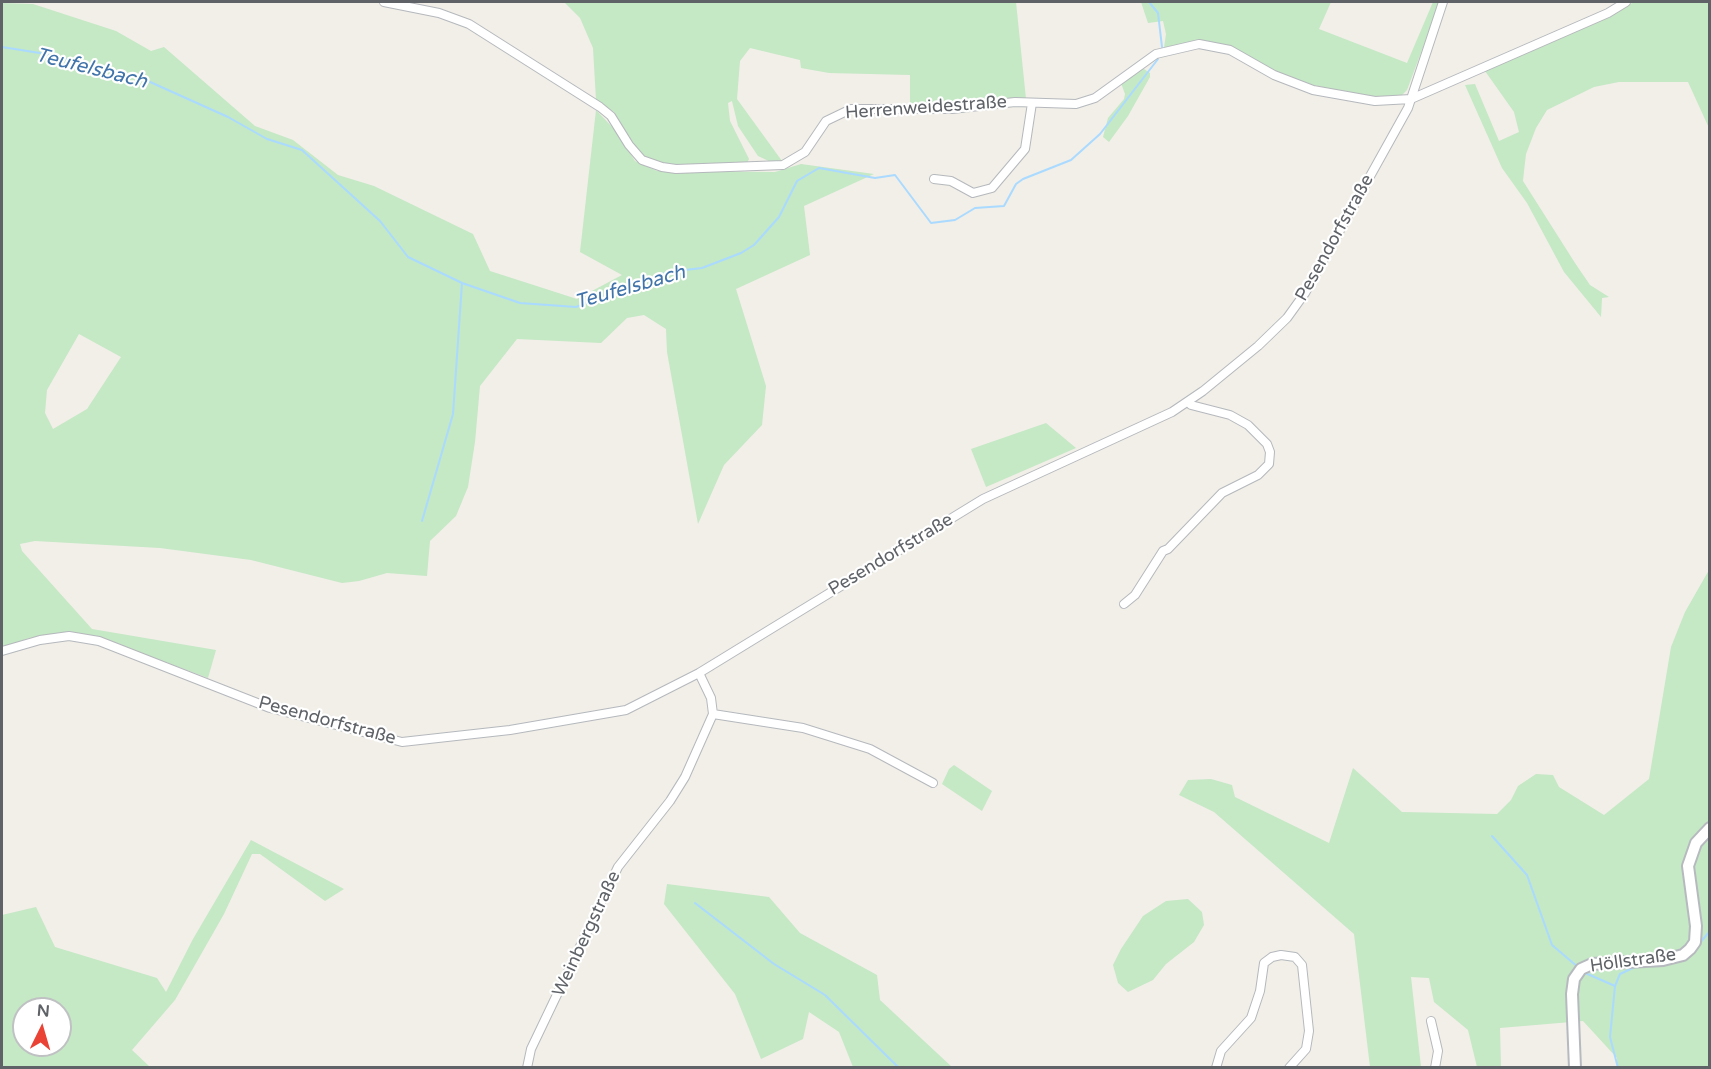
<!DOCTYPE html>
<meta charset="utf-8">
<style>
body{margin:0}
#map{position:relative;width:1711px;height:1069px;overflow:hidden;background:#f1efe8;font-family:"Varela Round",sans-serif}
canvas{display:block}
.frame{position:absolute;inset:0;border:3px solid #5f6368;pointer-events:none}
.north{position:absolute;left:12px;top:997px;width:60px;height:60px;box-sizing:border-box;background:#fff;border:2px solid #bfc1c3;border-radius:50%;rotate:5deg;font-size:16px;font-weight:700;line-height:24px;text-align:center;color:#5f6368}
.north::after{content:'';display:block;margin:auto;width:21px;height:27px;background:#ea4335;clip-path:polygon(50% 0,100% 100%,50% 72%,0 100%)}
</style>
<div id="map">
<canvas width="1711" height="1069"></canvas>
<div class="frame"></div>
<div class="north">N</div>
</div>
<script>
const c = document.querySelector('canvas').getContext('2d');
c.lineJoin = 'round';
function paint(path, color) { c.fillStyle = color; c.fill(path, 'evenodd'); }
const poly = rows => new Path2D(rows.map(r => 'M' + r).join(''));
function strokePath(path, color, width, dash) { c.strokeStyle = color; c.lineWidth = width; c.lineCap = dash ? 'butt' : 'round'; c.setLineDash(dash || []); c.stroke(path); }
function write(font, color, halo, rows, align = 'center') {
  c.font = font + ' "Varela Round",sans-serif'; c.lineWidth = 4.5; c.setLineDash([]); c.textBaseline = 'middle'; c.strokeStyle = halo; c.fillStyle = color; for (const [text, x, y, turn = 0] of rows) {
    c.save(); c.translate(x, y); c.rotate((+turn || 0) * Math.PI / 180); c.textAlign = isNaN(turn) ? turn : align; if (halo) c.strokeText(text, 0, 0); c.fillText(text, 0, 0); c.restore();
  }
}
paint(poly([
 [564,2,1016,2,1026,99,951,105,910,103,910,75,829,73,801,68,800,60,750,48,740,61,737,99,782,161,773,163,758,156,738,126,732,101,728,103,730,121,749,159,747,163,688,165,659,163,648,159,637,149,614,112,596,100,593,48,580,18],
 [1141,2,1331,2,1319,29,1407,63,1433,2,1440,2,1407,90,1401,96,1391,98,1363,96,1295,81,1224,45,1212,42,1199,40,1164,48,1166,34,1163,21,1148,23],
 [1634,2,1709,2,1709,128,1688,82,1619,82,1594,87,1547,110,1536,128,1526,154,1524,171,1523,181,1575,263,1590,285,1609,297,1602,298,1601,317,1564,272,1527,203,1502,168,1465,85,1475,84,1499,141,1519,132,1514,112,1485,71,1584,28],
 [2,3,33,4,116,31,151,51,164,47,255,126,293,140,338,175,374,186,473,234,490,271,577,299,622,275,580,252,596,110,616,131,635,161,657,171,775,172,801,164,874,174,804,206,810,255,736,289,766,386,762,425,724,465,698,524,667,352,666,329,644,315,627,318,601,343,517,339,480,386,475,442,468,487,456,516,430,541,427,576,387,573,359,581,342,583,251,560,160,548,35,541,20,544,22,551,92,629,216,650,208,678,101,638,72,632,29,638,2,648],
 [79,334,121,357,87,409,53,429,45,413,47,390],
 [1138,69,1144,69,1150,73,1150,77,1128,116,1109,142,1103,137,1108,118,1124,99,1125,94,1121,83],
 [1046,423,1076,448,986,487,971,449],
 [1709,570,1709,1067,1617,1067,1617,1058,1583,1021,1500,1028,1501,1067,1477,1067,1468,1030,1434,1002,1429,978,1411,977,1421,1067,1370,1067,1354,934,1214,812,1179,795,1188,780,1211,779,1232,785,1235,797,1329,843,1353,768,1402,812,1497,814,1511,800,1518,786,1536,774,1553,775,1559,787,1604,815,1649,779,1671,647,1685,612],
 [954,765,992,791,982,811,942,784,949,769],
 [251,840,344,889,325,901,260,854,252,854,224,914,175,1000,132,1050,150,1067,2,1067,2,915,36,907,55,947,157,978,166,992,193,939],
 [24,1009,60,1009,60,1045,24,1045],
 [667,884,769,897,800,933,877,975,880,1000,952,1067,853,1067,839,1032,809,1012,803,1039,761,1059,735,994,664,904],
 [1188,899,1202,912,1204,925,1194,942,1166,964,1153,980,1128,992,1118,983,1113,965,1121,949,1143,916,1166,901]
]), '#c5e8c5');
strokePath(poly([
 [1149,2,1158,13,1162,47],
 [2,47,46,54,139,77,228,117,267,139,302,150,380,221,408,257,462,283,520,303,576,307,668,272,702,268,741,253,754,245,779,217,797,181,819,168,875,178,895,175,931,223,955,220,975,208,1004,206,1016,184,1023,179,1071,160,1100,134,1158,59],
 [422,521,453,414,462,283],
 [1492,836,1527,875,1552,945,1579,968],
 [695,903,774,964,825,995,899,1068],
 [1699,944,1710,931],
 [1583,972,1615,986],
 [1618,1068,1610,1037,1615,986,1620,974,1637,966]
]), '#aadaff', 2);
const street = poly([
 [384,2,439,13,469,24,600,107,611,116,629,145,642,160,662,167,676,169,783,165,805,152,826,121,851,109,952,109,1015,102,1076,104,1095,98,1156,54,1199,44,1230,50,1274,75,1313,90,1375,101,1411,99,1608,13,1626,2],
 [934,179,951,181,973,193,992,188,1025,149,1032,103],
 [1124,604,1135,595,1163,551,1168,549,1222,493,1258,475,1269,464,1270,452,1267,444,1248,425,1230,415,1191,405,1188,402],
 [2,651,40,640,69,636,99,641,270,708,402,742,510,730,626,710,699,673,983,499,1172,412,1203,391,1258,346,1287,318,1305,293,1408,108,1443,2],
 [713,714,803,728,870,749,933,783],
 [1431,1021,1438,1051,1435,1068],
 [527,1068,531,1049,618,867,670,801,685,777,713,714,711,698,699,673],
 [1216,1068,1221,1051,1251,1018,1260,991,1264,963,1272,957,1281,955,1295,957,1302,965,1309,1031,1306,1049,1289,1068]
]);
const secondary = poly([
 [1575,1068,1572,994,1574,979,1581,969,1592,964,1663,960,1683,955,1690,949,1695,942,1696,926,1688,866,1696,843,1710,828]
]);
strokePath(street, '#b5b8bc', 10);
strokePath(secondary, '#b6babf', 14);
strokePath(street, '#fff', 8);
strokePath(secondary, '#fff', 10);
write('18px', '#5f6368', '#fff', [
 ["Herrenweidestraße",926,108,-4],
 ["Pesendorfstraße",1335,238,-61],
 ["Pesendorfstraße",891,555,-31],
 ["Pesendorfstraße",327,721,15],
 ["Weinbergstraße",587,934,-65],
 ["Höllstraße",1633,961,-8]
]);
write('italic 20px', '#4174aa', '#fff', [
 ["Teufelsbach",91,69,14],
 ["Teufelsbach",630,288,-16]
]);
</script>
